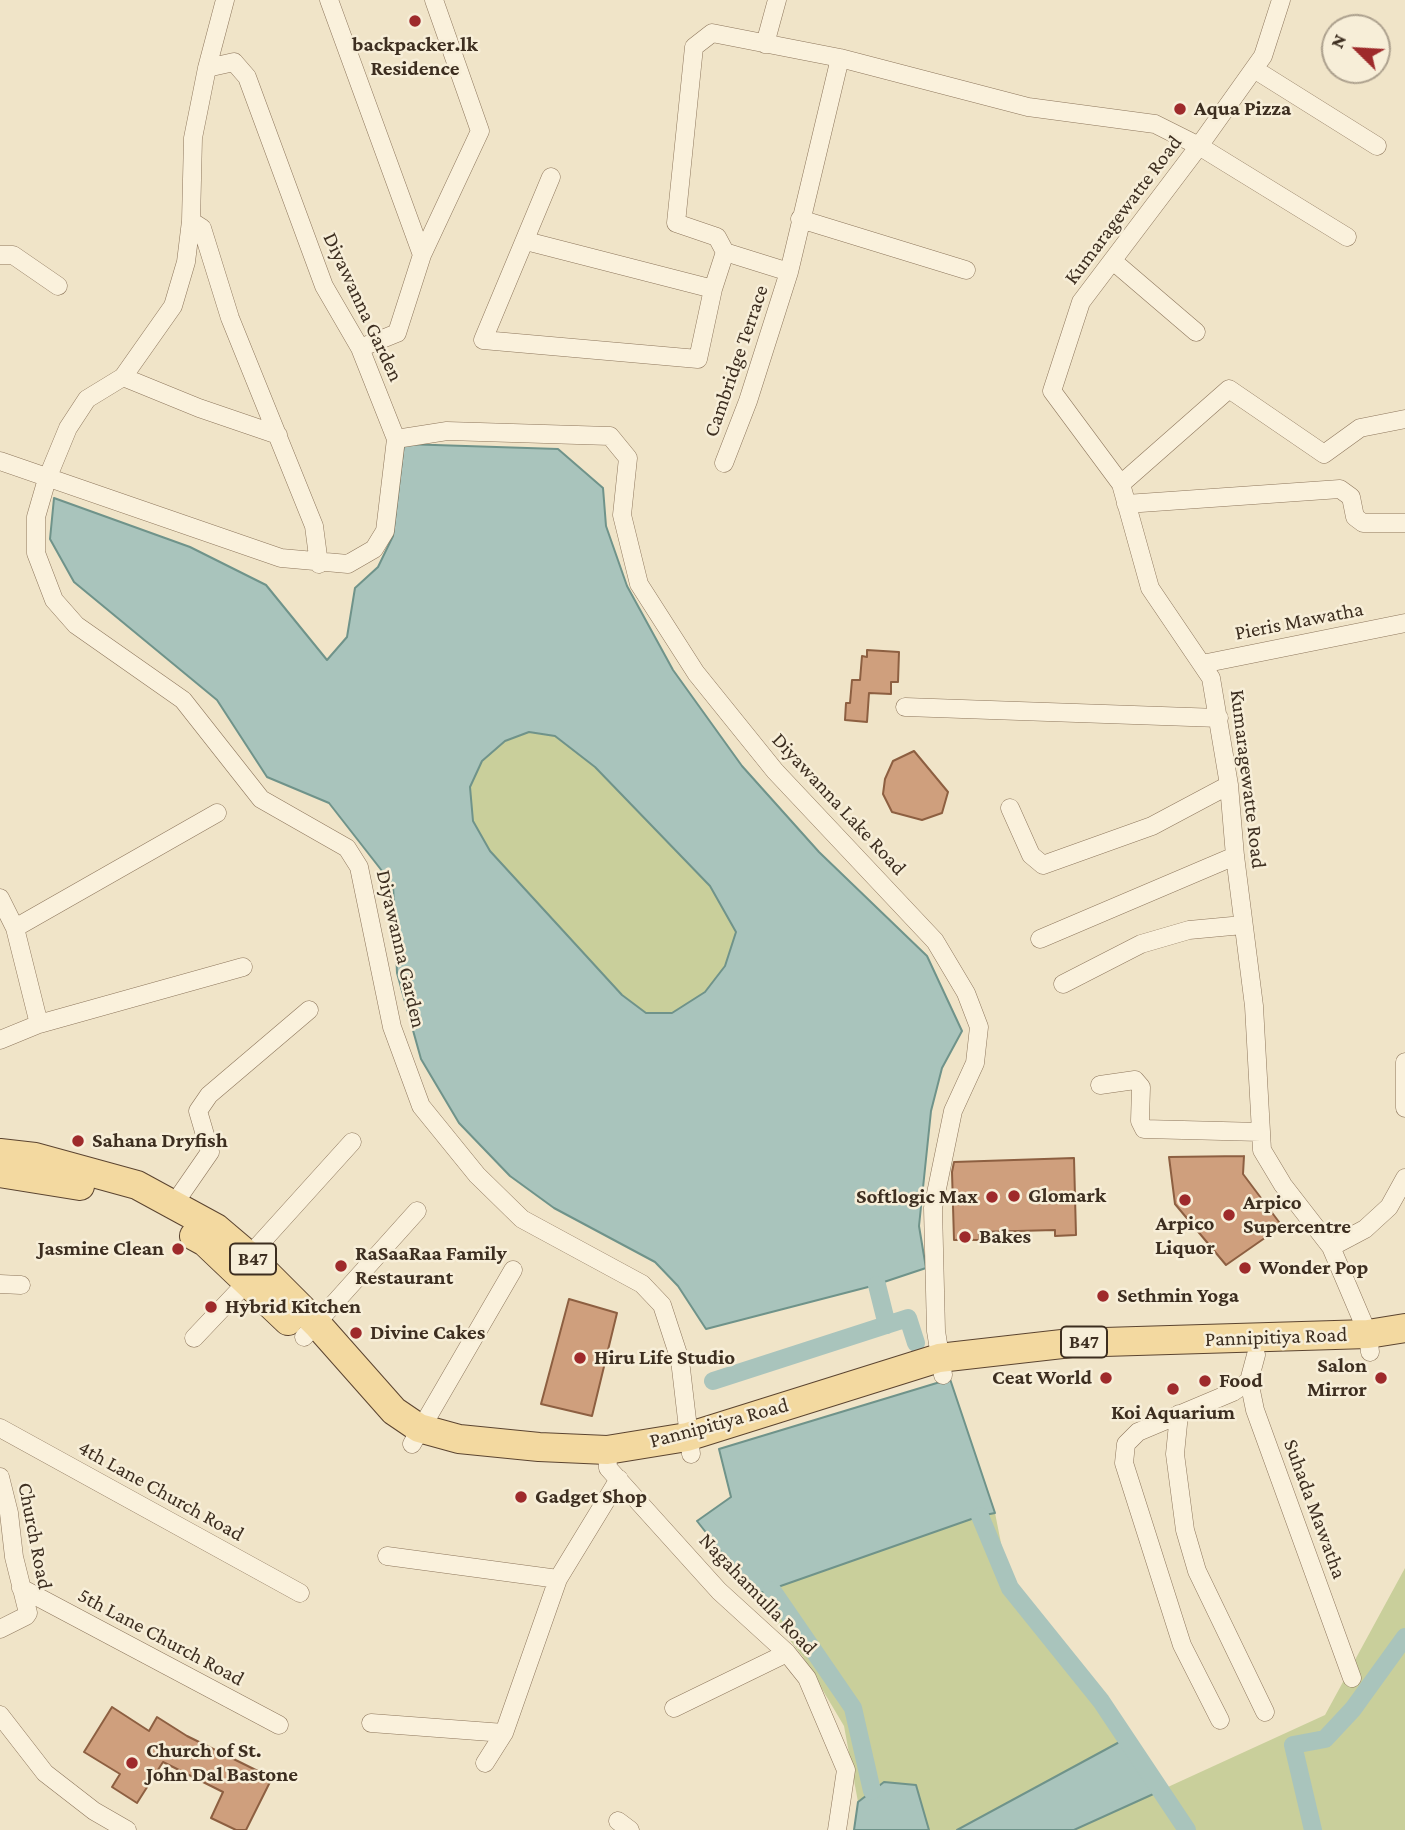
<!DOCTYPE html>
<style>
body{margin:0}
#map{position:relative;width:1405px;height:1830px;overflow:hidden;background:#f0e4c8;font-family:"Crimson Pro",serif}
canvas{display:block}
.north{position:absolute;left:1321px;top:14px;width:70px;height:70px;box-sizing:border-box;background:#f7eed8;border:2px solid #ada18e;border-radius:50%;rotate:294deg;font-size:19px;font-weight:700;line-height:28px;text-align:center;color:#3d2e20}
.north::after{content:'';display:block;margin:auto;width:24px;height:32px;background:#9e2a2b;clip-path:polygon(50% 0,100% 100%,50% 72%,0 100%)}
</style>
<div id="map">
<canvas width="1405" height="1830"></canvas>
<div class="north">N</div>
</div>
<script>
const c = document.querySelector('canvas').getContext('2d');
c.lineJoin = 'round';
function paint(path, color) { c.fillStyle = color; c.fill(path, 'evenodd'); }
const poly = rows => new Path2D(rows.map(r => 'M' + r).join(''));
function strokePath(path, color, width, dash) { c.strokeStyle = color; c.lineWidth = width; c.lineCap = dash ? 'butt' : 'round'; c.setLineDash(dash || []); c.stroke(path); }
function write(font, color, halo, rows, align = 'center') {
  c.font = font + ' "Crimson Pro",serif'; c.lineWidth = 5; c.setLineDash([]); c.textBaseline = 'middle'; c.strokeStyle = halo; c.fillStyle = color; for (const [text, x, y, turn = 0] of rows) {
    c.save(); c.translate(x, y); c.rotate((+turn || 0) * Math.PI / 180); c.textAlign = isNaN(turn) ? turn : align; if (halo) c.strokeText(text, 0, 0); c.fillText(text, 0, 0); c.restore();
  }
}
paint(poly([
 [530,732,555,736,595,767,710,886,736,932,725,966,705,992,672,1013,646,1013,622,995,490,851,473,821,470,786,482,761,505,741],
 [995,1513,1010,1588,1101,1701,1125,1739,957,1830,929,1830,916,1785,884,1782,858,1802,844,1726,803,1657,755,1595,980,1516],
 [1405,1568,1405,1830,1074,1830,1325,1715]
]), '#c9cf9b');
const water = poly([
 [404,444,558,449,603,488,606,526,627,586,673,670,742,766,819,852,927,956,962,1031,942,1068,931,1111,919,1226,926,1268,872,1286,706,1329,678,1286,655,1262,554,1208,510,1176,459,1123,421,1059,397,973,393,885,329,803,267,777,217,700,74,582,50,539,54,498,190,547,266,585,327,660,347,637,355,588,378,567,393,536,404,444],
 [529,732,555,736,595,767,710,886,736,932,725,966,705,992,672,1013,646,1013,622,995,490,851,473,821,470,787,482,761,505,741,529,732],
 [950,1379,995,1513,980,1516,755,1595,697,1521,731,1497,719,1449,950,1379],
 [1125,1739,1160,1791,1074,1830,957,1830,1125,1739],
 [884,1782,916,1785,929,1830,854,1830,858,1802,884,1782]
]);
paint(water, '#a9c4bc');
strokePath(water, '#6f938a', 2);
strokePath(poly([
 [877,1285,887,1325],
 [713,1381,908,1318,916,1343],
 [980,1516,1010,1588,1101,1701,1187,1830],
 [772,1590,853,1708,872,1791],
 [1313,1830,1293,1745,1325,1739,1353,1709,1405,1637]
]), '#a9c4bc', 18);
const building = poly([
 [867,650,899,652,898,682,891,682,891,694,869,693,867,722,845,720,846,703,850,703,852,680,860,680,862,656,867,657,867,650],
 [914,751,948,792,942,813,922,820,892,812,883,794,885,779,893,761,914,751],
 [1244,1156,1243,1174,1282,1226,1226,1265,1175,1204,1169,1157,1244,1156],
 [1074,1158,1076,1235,1055,1236,1055,1230,979,1232,979,1240,954,1240,952,1172,954,1162,1074,1158],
 [569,1299,617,1313,592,1416,541,1404,569,1299],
 [112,1707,149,1731,157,1717,187,1736,272,1778,246,1830,236,1830,211,1818,223,1792,163,1762,137,1803,112,1787,120,1774,84,1752,112,1707]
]);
paint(building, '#cf9f7d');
strokePath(building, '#8d5f41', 2);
const minor = poly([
 [225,0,207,68,193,138,191,221,186,262,173,306,123,377,87,399,68,428,47,479,36,517,36,553,54,600,76,625,183,700,261,799,347,848,359,867,392,1027,421,1106,477,1175,522,1219,642,1284,662,1305,680,1360,691,1454],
 [329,0,422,255],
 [1281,0,1263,56,1199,146,1081,302,1052,391,1121,484,1150,588,1211,678,1229,785,1235,856,1254,1006,1262,1150,1283,1185,1331,1247,1368,1334,1370,1352],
 [765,44,777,0],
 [1254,69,1377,146],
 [551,177,483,340,698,359,713,289,725,252,717,237,676,223,694,47,712,33,840,58,1028,107,1155,124,1199,146,1347,237],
 [800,219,966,270],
 [191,221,202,228,230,318,314,526,319,564],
 [526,241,713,289],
 [725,252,789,272],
 [0,255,13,255,58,286],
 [1113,261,1196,332],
 [360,348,397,333,422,255,480,131,434,0],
 [123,377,199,408,278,435],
 [396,439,447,431,610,436,628,458,622,515,639,584,696,673,775,771,935,941,966,993,979,1027,975,1063,953,1111,933,1208,936,1331,943,1375],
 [0,461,281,558,348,564,374,549,385,531,396,439,360,348,324,286,247,77,234,62,207,68],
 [724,463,748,401,789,272,840,58],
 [1121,484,1229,389,1324,454,1360,428,1405,419],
 [1126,504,1340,489,1351,497,1355,517,1363,523,1405,523],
 [1202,664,1405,623],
 [905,707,1219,718],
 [1010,808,1031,855,1043,865,1152,826,1229,785],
 [0,898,15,928,39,1024,0,1040],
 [15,928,217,813],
 [1040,939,1235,856],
 [1063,984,1141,944,1189,930,1243,925],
 [39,1024,243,967],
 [1405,1062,1405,1108],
 [1100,1085,1135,1080,1141,1087,1140,1121,1144,1129,1261,1132],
 [174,1204,210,1152,198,1111,209,1095,309,1010],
 [1331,1247,1365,1229,1389,1207,1405,1178],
 [249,1256,352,1142],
 [0,1284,21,1285],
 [304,1337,417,1211],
 [194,1338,247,1282],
 [1256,1355,1249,1381,1255,1410,1352,1678],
 [1179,1414,1175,1454,1185,1530,1197,1571,1265,1712],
 [0,1428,300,1593],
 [412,1444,513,1270],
 [607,1450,608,1468,719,1591,787,1653,807,1678,846,1770,837,1830],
 [0,1477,9,1513,14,1557,28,1613,26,1616,0,1629],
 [387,1556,558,1579],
 [21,1588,279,1725],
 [674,1708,787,1653],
 [0,1715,45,1773,94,1811,127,1830],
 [1220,1720,1182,1645,1124,1463,1126,1444,1138,1432,1233,1392,1249,1381],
 [371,1723,504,1733],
 [485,1763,504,1733,558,1579,619,1479],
 [618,1821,630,1830]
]);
const primary = poly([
 [0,1153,35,1157,137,1185,216,1228,249,1256,317,1324,394,1411,419,1428,459,1439,539,1447,607,1450,687,1437,939,1358,1071,1343,1368,1334,1405,1328],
 [0,1173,80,1186],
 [194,1236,205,1242,288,1321]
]);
strokePath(minor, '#8d765c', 19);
strokePath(primary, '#5b4430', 30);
strokePath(minor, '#faf1dc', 18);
strokePath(primary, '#f3d9a0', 28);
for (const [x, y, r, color] of [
 [415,21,7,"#9e2a2b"],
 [1180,109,7,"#9e2a2b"],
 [78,1141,7,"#9e2a2b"],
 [1014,1196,7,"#9e2a2b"],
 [992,1197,7,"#9e2a2b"],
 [1185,1200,7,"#9e2a2b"],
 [1229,1215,7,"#9e2a2b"],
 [965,1237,7,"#9e2a2b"],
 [178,1249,7,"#9e2a2b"],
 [341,1266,7,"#9e2a2b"],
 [1245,1268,7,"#9e2a2b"],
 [1103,1296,7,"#9e2a2b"],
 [211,1307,7,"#9e2a2b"],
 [356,1333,7,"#9e2a2b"],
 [580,1358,7,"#9e2a2b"],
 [1106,1378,7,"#9e2a2b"],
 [1381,1378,7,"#9e2a2b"],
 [1205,1381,7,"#9e2a2b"],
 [1173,1389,7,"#9e2a2b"],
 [521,1497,7,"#9e2a2b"],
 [132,1763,7,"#9e2a2b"]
]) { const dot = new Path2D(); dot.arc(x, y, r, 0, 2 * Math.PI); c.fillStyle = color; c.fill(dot); strokePath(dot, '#f7eed8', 2.5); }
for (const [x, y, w] of [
 [253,1259,46],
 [1084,1342,46]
]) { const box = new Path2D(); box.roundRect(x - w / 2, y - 15.5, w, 31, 5); c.fillStyle = '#f7eed8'; c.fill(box); strokePath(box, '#3d2e20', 2); }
write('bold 19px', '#3d2e20', null, [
 ["B47",253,1259],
 ["B47",1084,1342]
]);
write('bold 21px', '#3d2e20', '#f7eed8', [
 ["backpacker.lk",415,45,"center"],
 ["Residence",415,69,"center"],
 ["Aqua Pizza",1194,109],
 ["Sahana Dryfish",92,1141],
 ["Glomark",1028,1196],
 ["Softlogic Max",978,1197,"right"],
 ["Arpico",1243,1203],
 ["Supercentre",1243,1227],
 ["Arpico",1185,1224,"center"],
 ["Liquor",1185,1248,"center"],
 ["Bakes",979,1237],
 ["Jasmine Clean",164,1249,"right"],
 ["RaSaaRaa Family",355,1254],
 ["Restaurant",355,1278],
 ["Wonder Pop",1259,1268],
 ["Sethmin Yoga",1117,1296],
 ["Hybrid Kitchen",225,1307],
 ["Divine Cakes",370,1333],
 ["Hiru Life Studio",594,1358],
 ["Salon",1367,1366,"right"],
 ["Mirror",1367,1390,"right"],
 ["Ceat World",1092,1378,"right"],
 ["Food",1219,1381],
 ["Koi Aquarium",1173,1413,"center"],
 ["Gadget Shop",535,1497],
 ["Church of St.",146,1751],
 ["John Dal Bastone",146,1775]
], 'left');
write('21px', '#3d2e20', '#f7eed8', [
 ["Kumaragewatte Road",1123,210,-53],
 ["Diyawanna Garden",363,307,65],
 ["Cambridge Terrace",736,361,-71],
 ["Pieris Mawatha",1299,621,-11],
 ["Kumaragewatte Road",1248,779,83],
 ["Diyawanna Lake Road",839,804,47],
 ["Diyawanna Garden",401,949,77],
 ["Pannipitiya Road",1276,1337,-2],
 ["Pannipitiya Road",719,1423,-15],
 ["4th Lane Church Road",161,1491,29],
 ["Suhada Mawatha",1315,1509,70],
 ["Church Road",35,1536,79],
 ["Nagahamulla Road",758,1594,46],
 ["5th Lane Church Road",161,1637,28]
]);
</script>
